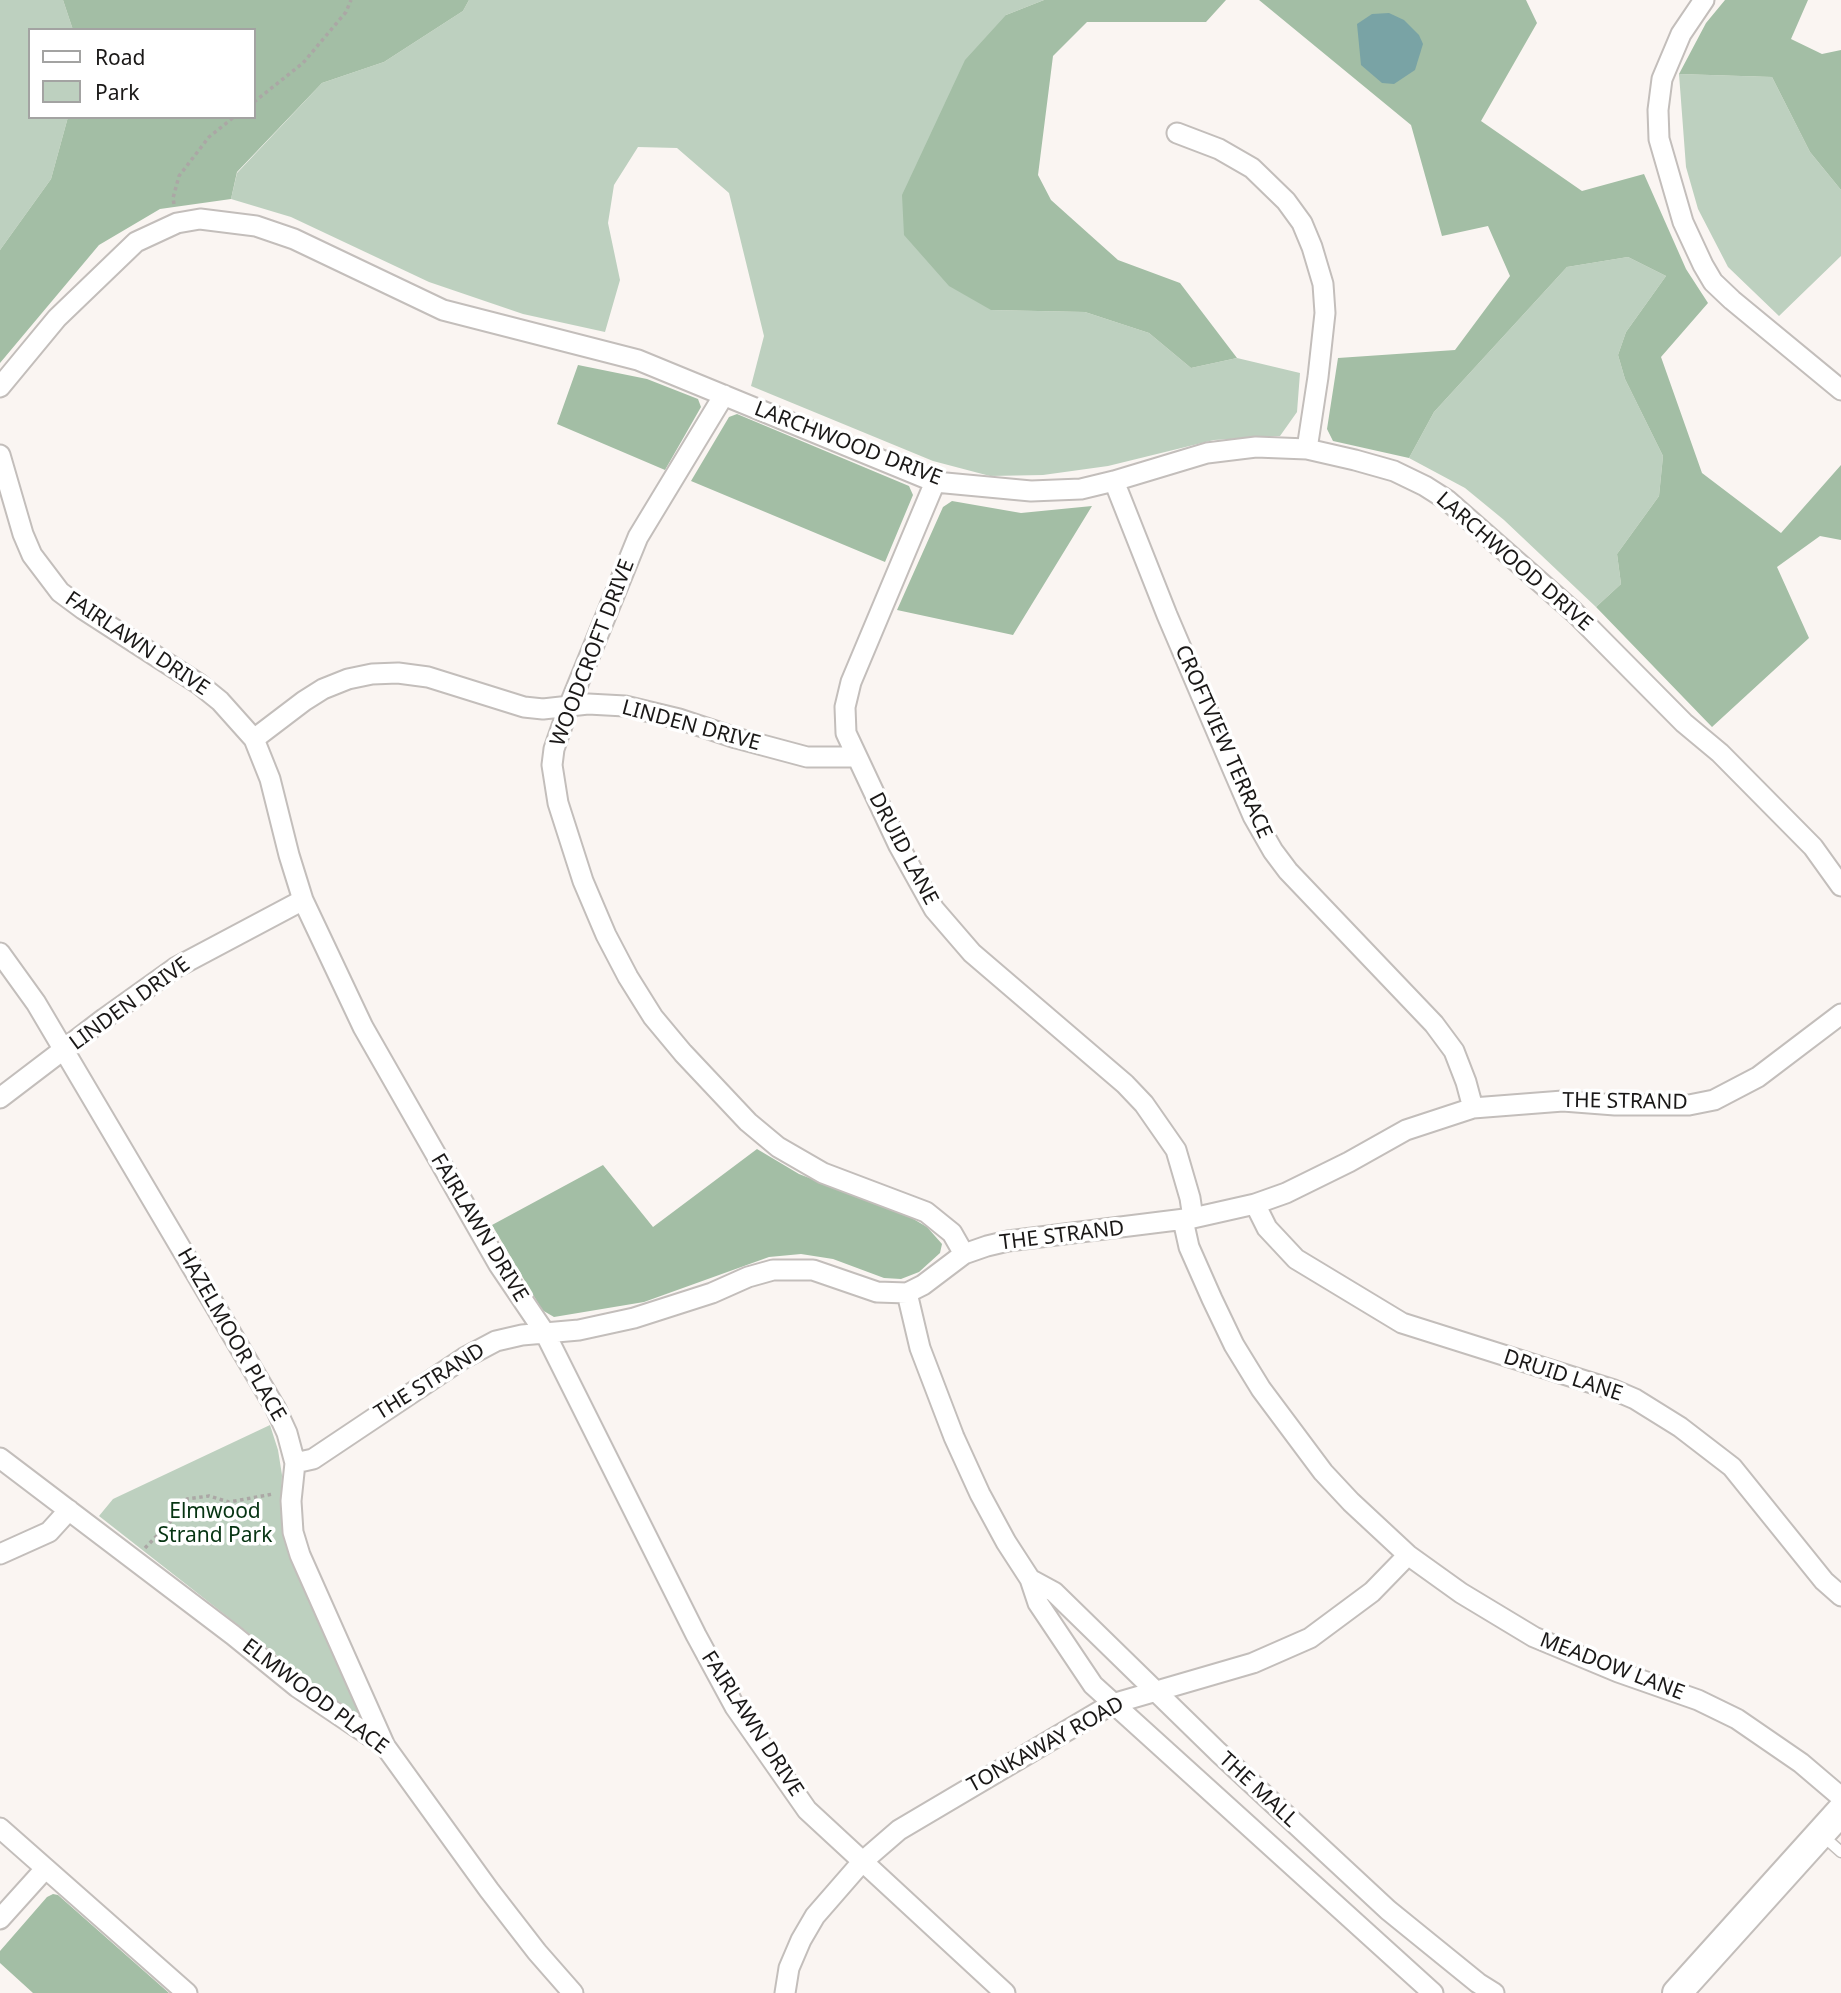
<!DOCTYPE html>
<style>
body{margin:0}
#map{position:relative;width:1841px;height:1993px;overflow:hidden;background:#faf5f2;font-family:"Noto Sans",sans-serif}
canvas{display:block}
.legend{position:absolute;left:28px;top:28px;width:228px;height:91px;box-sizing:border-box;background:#fff;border:2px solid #a3a3a2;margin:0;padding:9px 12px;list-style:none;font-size:21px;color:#1a1817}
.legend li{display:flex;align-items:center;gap:14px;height:35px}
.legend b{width:35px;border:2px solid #a3a3a2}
</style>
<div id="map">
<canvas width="1841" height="1993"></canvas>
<ul class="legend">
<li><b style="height:9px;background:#fff"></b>Road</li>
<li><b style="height:19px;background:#bdd0bf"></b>Park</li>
</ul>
</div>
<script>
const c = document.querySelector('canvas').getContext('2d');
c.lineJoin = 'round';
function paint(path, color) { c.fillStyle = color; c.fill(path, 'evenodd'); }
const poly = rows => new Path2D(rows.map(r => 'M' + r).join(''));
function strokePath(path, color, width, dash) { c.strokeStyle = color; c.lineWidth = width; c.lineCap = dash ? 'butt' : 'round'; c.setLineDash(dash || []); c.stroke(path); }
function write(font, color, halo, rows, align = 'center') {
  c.font = font + ' "Noto Sans",sans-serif'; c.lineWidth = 7; c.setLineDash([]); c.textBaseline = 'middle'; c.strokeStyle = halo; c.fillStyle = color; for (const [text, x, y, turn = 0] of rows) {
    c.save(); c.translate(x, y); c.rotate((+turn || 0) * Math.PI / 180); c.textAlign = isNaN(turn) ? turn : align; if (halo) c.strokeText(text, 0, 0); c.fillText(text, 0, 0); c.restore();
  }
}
paint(poly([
 [0,0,63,0,73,30,30,30,30,117,68,117,51,179,0,250],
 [469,0,1044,0,1006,15,991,310,1085,312,1149,333,1191,368,1237,358,1300,373,1297,412,1280,436,1214,440,1108,466,1043,475,990,476,933,461,751,386,764,336,729,193,677,148,638,147,614,185,608,223,620,280,605,332,523,314,429,282,291,217,231,199,237,173,322,83,384,62,463,11],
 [1679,74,1772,77,1810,152,1841,190,1841,256,1779,316,1728,267,1698,209,1686,167],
 [1628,257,1666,276,1626,332,1618,355,1625,379,1663,456,1659,496,1617,554,1621,584,1596,607,1504,520,1465,488,1409,458,1434,412,1567,267],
 [270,1425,278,1450,282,1475,281,1508,283,1536,363,1715,361,1719,358,1719,99,1516,113,1499]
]), '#bdd0bf');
paint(poly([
 [63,0,469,0,463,11,384,62,322,83,237,172,231,199,160,209,99,245,0,363,0,250,51,179,68,117,254,117,254,30,73,30],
 [1044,0,1226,0,1206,22,1087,22,1053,56,1038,175,1051,200,1118,260,1180,283,1237,358,1191,368,1149,333,1085,312,991,310,949,286,904,235,902,195,965,60,1006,15],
 [1259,0,1526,0,1537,23,1481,121,1582,191,1644,174,1686,269,1708,303,1661,357,1702,473,1781,533,1841,465,1841,540,1820,536,1777,567,1809,638,1712,727,1596,607,1621,584,1617,554,1659,496,1663,456,1625,379,1618,355,1626,332,1666,276,1628,257,1567,267,1434,412,1409,458,1333,441,1327,429,1338,358,1455,350,1510,276,1488,226,1442,236,1411,125],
 [1725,0,1808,0,1791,39,1822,54,1841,50,1841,190,1810,152,1772,77,1679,74,1706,23],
 [578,365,647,379,698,399,701,407,665,470,557,424],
 [737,414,909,486,913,495,885,562,691,481,729,417],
 [952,501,1021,513,1092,506,1013,635,897,610,943,507],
 [757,1149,799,1174,910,1217,927,1227,942,1244,940,1253,919,1272,901,1279,884,1278,833,1259,801,1254,769,1257,644,1302,554,1317,542,1310,492,1225,603,1165,653,1227],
 [53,1894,58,1895,169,1993,33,1993,0,1963,0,1951,47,1897]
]), '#a3bea5');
paint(poly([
 [1389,13,1404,20,1419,35,1423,44,1415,70,1394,84,1382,83,1361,65,1357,24,1372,14]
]), '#79a3a5');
const service = poly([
 [1823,1836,1841,1852]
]);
const minor = poly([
 [1704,0,1681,34,1662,79,1658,110,1659,139,1683,222,1703,265,1713,282,1732,300,1841,390],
 [1177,133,1219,149,1252,168,1286,201,1302,223,1312,247,1323,284,1325,313,1318,377,1307,449],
 [0,387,57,318,136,242,177,223,200,219,256,226,294,239,443,310,638,360,935,482,1031,491,1081,489,1114,481,1207,453,1256,447,1307,449,1355,460,1394,471,1425,486,1447,500,1574,612,1684,723,1720,753,1813,847,1841,886],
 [724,395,638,537,569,706,554,749,552,765,558,803,583,881,606,935,628,977,653,1017,683,1053,748,1122,778,1147,823,1173,926,1212,952,1233,964,1254],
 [0,455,23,534,32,555,60,592,83,609,199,684,220,701,254,739,270,779,289,855,303,900,363,1027,499,1265,545,1333,696,1635,735,1707,807,1810,1005,1993],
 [1114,481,1167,615,1234,772,1253,816,1273,851,1288,871,1434,1024,1454,1051,1466,1082,1473,1108],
 [935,482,851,682,845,707,846,733,899,846,934,909,972,953,1125,1084,1144,1104,1176,1150,1190,1198,1193,1218],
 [254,739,304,701,323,689,348,679,372,674,398,673,428,677,524,707,543,709,588,704,625,706,679,719,736,738,807,757,857,757],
 [0,953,36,1003,276,1409,287,1433,295,1463,291,1501,293,1532,300,1555,385,1746],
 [0,1098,105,1018,175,968,303,900],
 [1255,1204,1267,1228,1296,1259,1402,1323,1614,1390,1635,1399,1680,1427,1732,1467,1824,1581,1841,1596],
 [1183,1220,1189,1247,1212,1299,1234,1345,1261,1389,1323,1472,1351,1502,1408,1555,1461,1593,1534,1637,1618,1672,1698,1700,1737,1719,1801,1763,1841,1797],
 [907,1293,920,1348,954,1437,980,1494,1006,1542,1030,1579,1038,1603,1093,1685,1433,1993],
 [0,1458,233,1635,297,1687,385,1746,489,1890,537,1952,573,1993],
 [295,1463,313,1459,464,1358,496,1341,522,1335,579,1330,634,1318,712,1293,748,1277,773,1270,813,1270,877,1292,907,1293,923,1285,964,1254,987,1246,1008,1241,1193,1218,1255,1204,1286,1193,1349,1162,1406,1130,1473,1108,1563,1101,1615,1105,1689,1105,1714,1100,1758,1077,1841,1014],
 [0,1554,49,1532,69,1510],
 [1030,1579,1054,1592,1218,1752,1388,1910,1478,1983,1494,1993],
 [0,1828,187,1993],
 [0,1919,45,1869],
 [785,1993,789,1968,801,1940,815,1916,862,1862,899,1830,1112,1704,1253,1663,1310,1638,1372,1592,1408,1555]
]);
const secondary = poly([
 [1677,1993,1841,1811]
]);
strokePath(service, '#c3bebb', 13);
strokePath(minor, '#c3bebb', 23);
strokePath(secondary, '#c3bebb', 32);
strokePath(poly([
 [254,102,303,63,346,12,351,0],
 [174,204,173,198,179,176,209,137,234,117],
 [145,1548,170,1522,187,1499,209,1496,229,1502,273,1494]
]), '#aba7a5', 3.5, [3.5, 3.5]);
strokePath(service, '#fff', 10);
strokePath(minor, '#fff', 19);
strokePath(secondary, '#fff', 28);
write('21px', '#1a1817', '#fff', [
 ["LARCHWOOD DRIVE",848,444,21],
 ["LARCHWOOD DRIVE",1514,562,41],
 ["FAIRLAWN DRIVE",137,644,34],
 ["WOODCROFT DRIVE",593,653,-69],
 ["LINDEN DRIVE",691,726,15],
 ["CROFTVIEW TERRACE",1223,742,66],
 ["DRUID LANE",903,849,62],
 ["LINDEN DRIVE",130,1004,-36],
 ["THE STRAND",1625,1102,1],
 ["FAIRLAWN DRIVE",479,1228,59],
 ["THE STRAND",1062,1236,-7],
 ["HAZELMOOR PLACE",231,1335,60],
 ["DRUID LANE",1563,1376,18],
 ["THE STRAND",430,1382,-32],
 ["MEADOW LANE",1612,1667,21],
 ["ELMWOOD PLACE",315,1697,37],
 ["FAIRLAWN DRIVE",752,1724,57],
 ["TONKAWAY ROAD",1046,1745,-29],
 ["THE MALL",1258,1790,43]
]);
write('21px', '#063412', '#fff', [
 ["Elmwood",215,1512],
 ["Strand Park",215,1536]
]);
</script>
